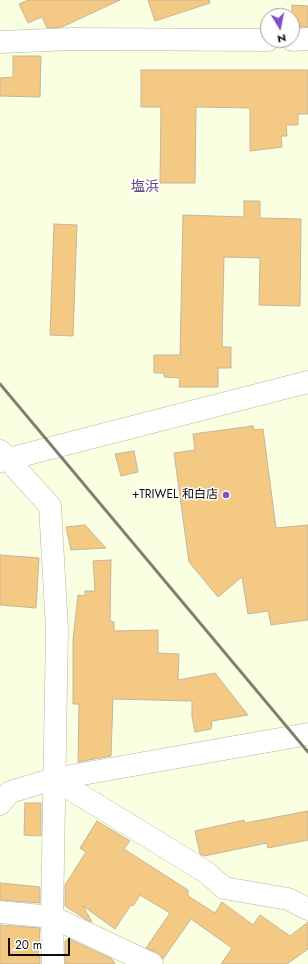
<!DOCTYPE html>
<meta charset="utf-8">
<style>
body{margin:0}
#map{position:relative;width:308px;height:964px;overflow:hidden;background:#faffe2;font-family:Jost,sans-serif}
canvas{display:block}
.north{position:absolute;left:260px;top:8px;width:40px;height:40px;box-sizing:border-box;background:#fff;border:1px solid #9e9f9b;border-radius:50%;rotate:170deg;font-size:11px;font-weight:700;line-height:16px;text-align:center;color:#0c0e05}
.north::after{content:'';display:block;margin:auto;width:14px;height:18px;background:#824fc7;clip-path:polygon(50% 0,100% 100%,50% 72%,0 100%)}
.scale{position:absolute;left:8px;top:938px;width:62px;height:18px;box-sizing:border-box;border:2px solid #0c0e05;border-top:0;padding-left:5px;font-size:12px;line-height:14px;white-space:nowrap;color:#0c0e05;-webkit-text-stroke:3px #fff;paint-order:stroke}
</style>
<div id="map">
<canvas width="308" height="964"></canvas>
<div class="north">N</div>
<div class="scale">20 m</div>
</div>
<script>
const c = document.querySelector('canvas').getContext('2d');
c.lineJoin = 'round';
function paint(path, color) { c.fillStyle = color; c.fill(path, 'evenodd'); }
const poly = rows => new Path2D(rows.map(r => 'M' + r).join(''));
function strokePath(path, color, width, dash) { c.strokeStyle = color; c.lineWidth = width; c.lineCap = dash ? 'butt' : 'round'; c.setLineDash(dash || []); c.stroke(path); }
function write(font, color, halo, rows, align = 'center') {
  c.font = font + ' Jost,"Noto Sans JP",sans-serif'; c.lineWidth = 3; c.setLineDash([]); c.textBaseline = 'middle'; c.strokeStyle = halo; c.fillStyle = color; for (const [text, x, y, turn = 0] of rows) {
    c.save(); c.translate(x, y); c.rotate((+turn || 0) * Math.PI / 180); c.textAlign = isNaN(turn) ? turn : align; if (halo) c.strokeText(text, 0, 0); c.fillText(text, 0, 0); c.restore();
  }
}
const building = poly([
 [28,0,120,0,62,27,47,28,42,17,28,23,19,4,28,0],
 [148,0,209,0,210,3,155,21,148,0],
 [292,5,308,6,308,27,292,27,292,5],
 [13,56,41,56,40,97,0,96,0,78,13,77,13,56],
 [141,70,308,70,308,114,298,114,298,125,286,125,287,136,281,136,282,147,250,151,250,108,196,107,195,183,160,183,161,107,141,107,141,70],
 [244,201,260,201,260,218,301,219,300,306,259,305,260,258,224,257,222,347,231,347,231,368,218,368,218,387,179,387,180,378,164,377,164,373,154,373,154,355,180,355,183,215,244,217,244,201],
 [54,224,77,225,73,336,50,335,54,224],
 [253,426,254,430,263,429,276,528,308,525,308,620,271,625,268,611,248,614,242,577,218,597,189,562,174,453,195,450,193,434,253,426],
 [134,451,138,472,121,476,115,454,134,451],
 [85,525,106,548,71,550,66,527,85,525],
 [0,555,39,558,36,608,0,605,0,555],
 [111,560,110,621,114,622,114,631,158,630,158,653,179,654,178,680,215,673,248,715,212,721,211,729,195,732,192,717,192,701,113,699,111,756,78,762,79,704,73,704,73,640,78,595,85,596,85,591,95,591,93,561,111,560],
 [25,803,41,803,41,836,24,835,25,803],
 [308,811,308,840,268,848,267,843,204,856,200,854,195,831,244,820,245,823,308,811],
 [97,821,130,841,124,849,188,890,188,896,215,913,222,902,253,925,260,915,290,936,308,922,308,949,287,964,221,964,232,948,191,919,163,959,158,953,146,948,170,913,140,895,133,906,131,905,115,929,83,906,92,922,87,920,65,906,65,885,86,852,80,848,97,821],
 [0,883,40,887,40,903,0,900,0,883],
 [0,925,40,928,38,958,40,956,40,964,0,964,0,925],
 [69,939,112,959,115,964,65,964,65,941,69,939]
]);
paint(building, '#f3c983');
strokePath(building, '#c4b59d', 1);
const minor = poly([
 [292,40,308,39],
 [0,42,72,39,268,40],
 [0,451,50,506,57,629,52,917,53,964],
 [0,461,308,382],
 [54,779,206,872,224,888,288,899,308,909],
 [0,804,10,792,54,779,308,734],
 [0,912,52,917,152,964]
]);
strokePath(minor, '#b2b79c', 23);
strokePath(minor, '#fff', 22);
strokePath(poly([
 [0,384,308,752]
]), '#7d806e', 3);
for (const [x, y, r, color] of [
 [226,495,4,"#824fc7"]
]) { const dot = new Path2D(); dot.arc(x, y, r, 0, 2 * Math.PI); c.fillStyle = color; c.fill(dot); strokePath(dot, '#fff', 1.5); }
write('12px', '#0c0e05', '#fff', [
 ["+TRIWEL 和白店",218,495]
], 'right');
write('14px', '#5e4784', '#fff', [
 ["塩浜",145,188]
]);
</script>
